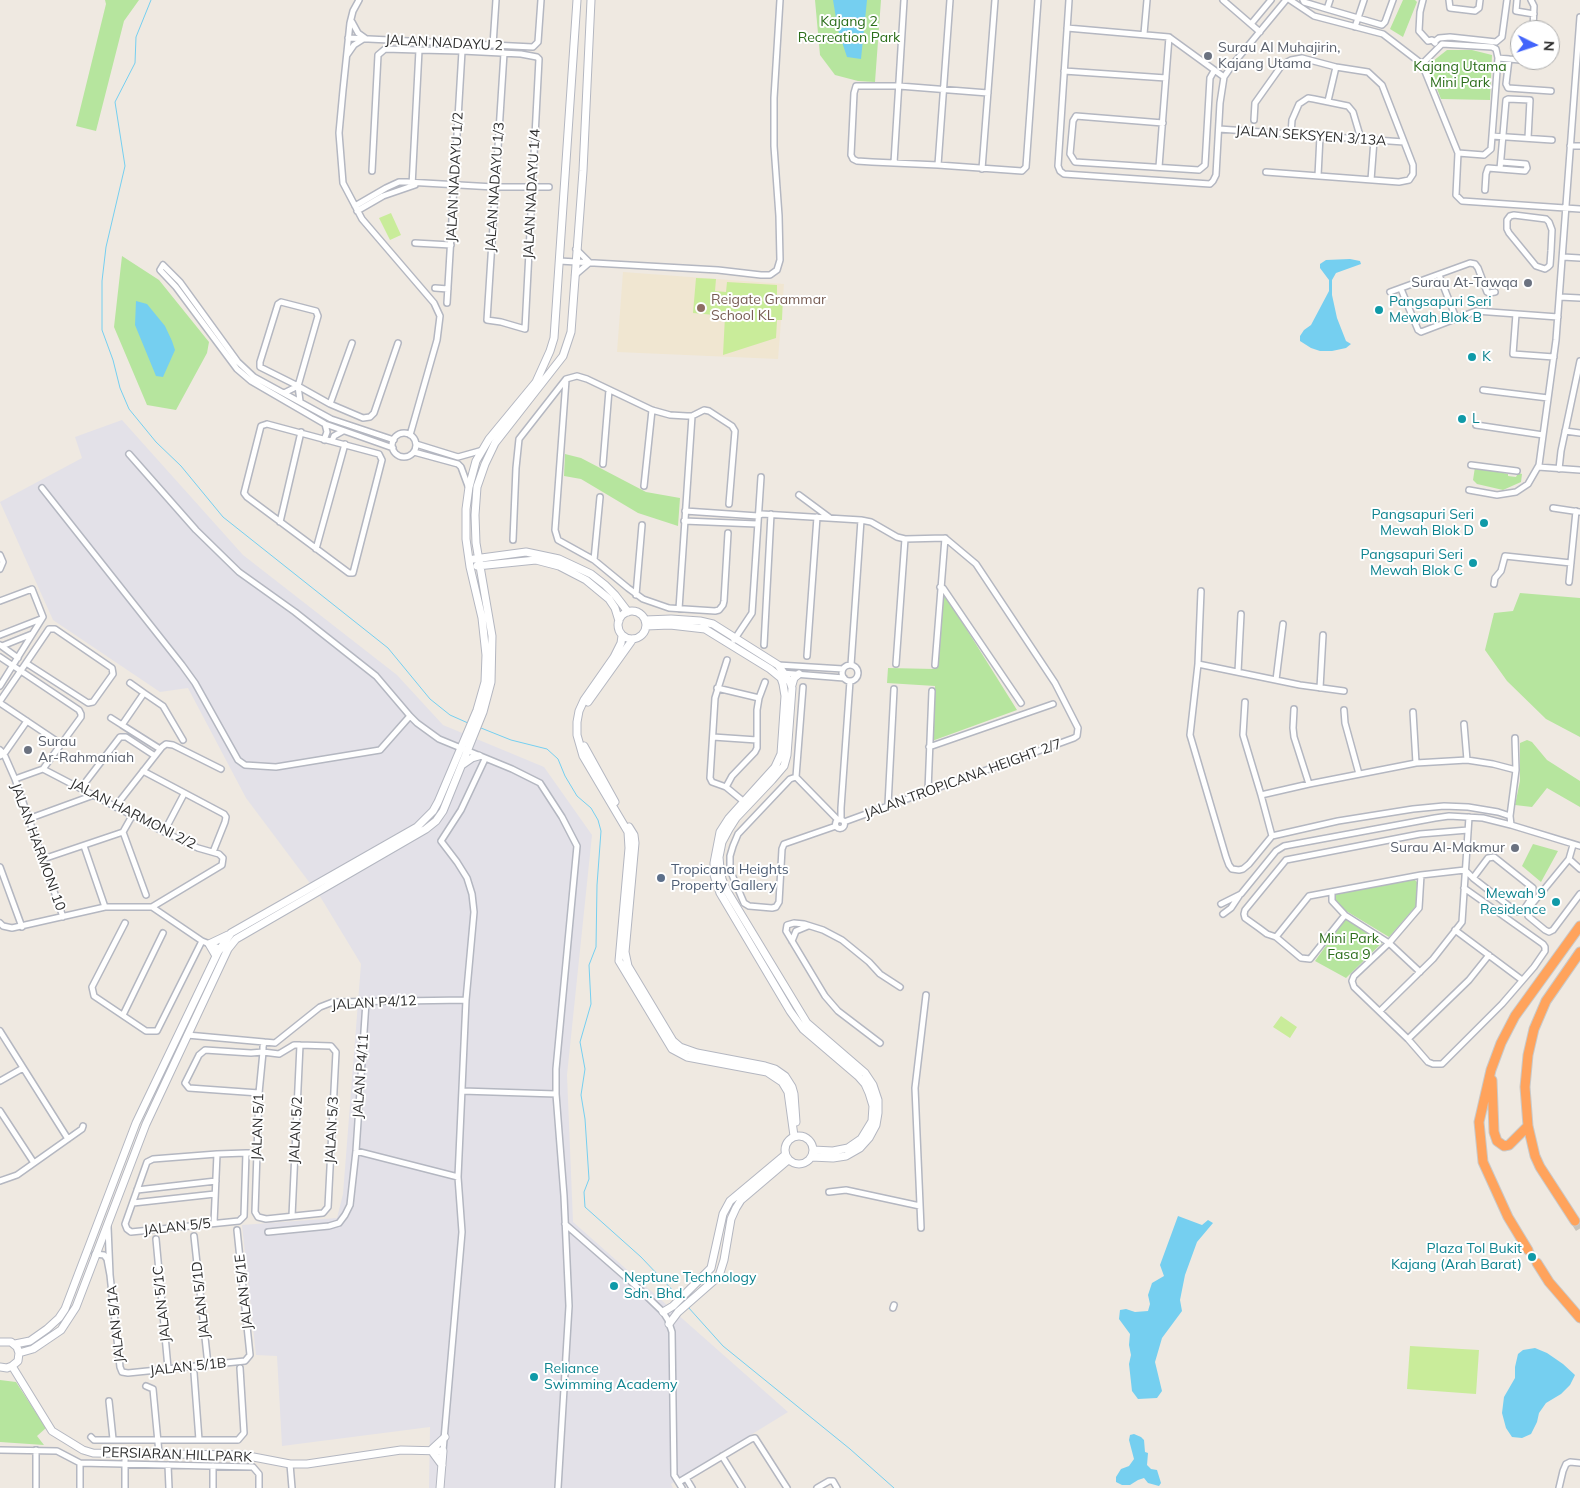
<!DOCTYPE html>
<style>
body{margin:0}
#map{position:relative;width:1580px;height:1488px;overflow:hidden;background:#efe9e1;font-family:Mulish,sans-serif}
canvas{display:block}
.north{position:absolute;left:1510px;top:20px;width:50px;height:50px;box-sizing:border-box;background:#fff;border:1px solid #ababab;border-radius:50%;rotate:94deg;font-size:14px;font-weight:700;line-height:20px;text-align:center;color:#2e2e2e}
.north::after{content:'';display:block;margin:auto;width:18px;height:22px;background:#4264fb;clip-path:polygon(50% 0,100% 100%,50% 72%,0 100%)}
</style>
<div id="map">
<canvas width="1580" height="1488"></canvas>
<div class="north">N</div>
</div>
<script>
const c = document.querySelector('canvas').getContext('2d');
c.lineJoin = 'round';
function paint(path, color) { c.fillStyle = color; c.fill(path, 'evenodd'); }
const poly = rows => new Path2D(rows.map(r => 'M' + r).join(''));
function strokePath(path, color, width, dash) { c.strokeStyle = color; c.lineWidth = width; c.lineCap = dash ? 'butt' : 'round'; c.setLineDash(dash || []); c.stroke(path); }
function write(font, color, halo, rows, align = 'center') {
  c.font = font + ' Mulish,sans-serif'; c.lineWidth = 4; c.setLineDash([]); c.textBaseline = 'middle'; c.strokeStyle = halo; c.fillStyle = color; for (const [text, x, y, turn = 0] of rows) {
    c.save(); c.translate(x, y); c.rotate((+turn || 0) * Math.PI / 180); c.textAlign = isNaN(turn) ? turn : align; if (halo) c.strokeText(text, 0, 0); c.fillText(text, 0, 0); c.restore();
  }
}
paint(poly([
 [122,420,243,555,397,675,443,725,544,767,592,835,567,1075,573,1222,788,1412,671,1484,673,1488,429,1488,430,1427,282,1446,277,1356,256,1355,242,1225,337,1218,343,1194,361,964,321,898,246,798,188,688,160,692,53,620,0,502,82,458,75,437]
]), '#e3e1e8');
paint(poly([
 [623,272,784,284,778,359,617,352]
]), '#f0e6d1');
paint(poly([
 [105,0,139,0,124,21,96,131,76,126,106,4],
 [815,0,881,0,875,82,858,81,835,75,820,55],
 [1403,0,1415,0,1417,2,1403,37,1390,29],
 [1447,50,1472,50,1492,55,1490,100,1441,99,1428,65],
 [122,256,159,280,209,342,207,353,176,410,147,405,114,327],
 [565,454,581,458,646,492,680,498,678,526,638,513,581,479,564,476],
 [1475,467,1508,474,1508,476,1516,477,1518,473,1522,474,1521,482,1503,490,1477,484,1473,480],
 [944,593,1017,710,932,741,935,686,887,683,888,668,935,669,941,594],
 [1520,593,1580,598,1580,737,1546,719,1507,681,1485,650,1494,613,1513,611],
 [1527,740,1532,742,1547,760,1580,781,1580,807,1547,788,1532,807,1515,805,1520,781,1520,743],
 [1533,844,1558,851,1541,882,1522,866],
 [1414,879,1417,882,1416,906,1389,937,1338,906,1334,899,1335,894],
 [1346,918,1383,942,1346,978,1315,961],
 [0,1380,16,1382,46,1428,37,1436,44,1445,0,1442]
]), '#b6e59e');
paint(poly([
 [391,213,401,235,390,240,379,218],
 [696,278,716,279,715,291,726,292,727,282,777,285,777,295,783,296,782,320,777,320,776,338,723,355,725,316,693,313],
 [1281,1016,1297,1027,1290,1038,1273,1027],
 [1410,1346,1479,1350,1476,1394,1407,1389]
]), '#c9ec9a');
paint(poly([
 [833,0,867,0,861,59,847,57,838,30],
 [1350,259,1360,261,1361,264,1336,273,1332,280,1332,295,1337,318,1346,341,1351,344,1346,348,1332,351,1320,351,1311,348,1300,341,1300,336,1304,330,1311,325,1329,291,1329,280,1320,268,1320,264,1326,260],
 [136,301,147,304,165,326,172,341,175,350,163,377,156,376,135,325],
 [1178,1216,1202,1225,1208,1220,1213,1223,1197,1242,1185,1275,1180,1300,1182,1311,1162,1338,1155,1362,1162,1391,1157,1398,1138,1399,1132,1391,1129,1364,1131,1355,1129,1345,1130,1334,1119,1319,1120,1310,1126,1309,1135,1312,1148,1311,1150,1304,1148,1295,1152,1283,1164,1276,1160,1265],
 [1535,1348,1547,1353,1563,1364,1575,1375,1570,1385,1561,1394,1546,1403,1539,1413,1537,1422,1531,1434,1522,1438,1512,1437,1506,1428,1502,1413,1504,1397,1515,1378,1515,1367,1518,1354,1523,1350],
 [1134,1434,1141,1437,1144,1440,1145,1452,1148,1453,1147,1465,1151,1469,1157,1470,1161,1483,1159,1486,1148,1483,1144,1478,1138,1480,1130,1485,1122,1485,1116,1482,1116,1477,1121,1469,1129,1466,1134,1459,1129,1440,1130,1435]
]), '#75cff0');
strokePath(poly([
 [151,0,136,37,135,63,115,102,125,166,106,247,102,281,102,330,113,360,120,388,129,409,156,442,181,466,223,517,388,648,430,699,450,715,468,723],
 [481,728,511,740,547,749,558,759,565,776,577,796,591,808,598,820,601,831,597,885,596,947,589,965,591,1004,580,1042,585,1069,581,1095,585,1119,589,1179,584,1192,585,1207,641,1257,679,1297],
 [688,1307,723,1346,850,1449,894,1488]
]), '#75cff0', 1);
strokePath(poly([
 [1575,1221,1580,1229],
 [1528,1250,1537,1263]
]), '#c8c4bd', 9, [9, 4.5]);
const street = poly([
 [359,0,353,11,350,23,343,90,339,133,343,183,362,219,434,303,440,316,437,340,410,435],
 [1069,0,1058,166,1060,171,1064,174,1210,184,1213,181,1216,175,1220,103,1224,77,1233,64,1286,0],
 [1223,0,1260,32],
 [1290,0,1314,16,1383,34,1422,64,1458,153,1456,195,1462,201,1580,209],
 [1303,0,1304,2,1327,9],
 [1330,0,1327,9,1382,25,1385,22,1393,0],
 [1423,0,1420,12,1419,31,1428,41,1432,40,1435,43],
 [1449,0,1450,8,1475,11,1479,8,1480,0],
 [1517,0,1516,11,1534,14],
 [1531,0,1534,6,1533,30],
 [1251,24,1271,0],
 [1355,27,1364,0],
 [1067,28,1169,37,1224,77],
 [1144,34,1147,0],
 [348,38,533,47,538,42,541,0],
 [1434,42,1439,38,1450,37,1496,42,1502,37,1507,0],
 [493,45,496,0],
 [419,50,462,51,521,54,537,57,539,59,525,329,501,322,487,320,504,53],
 [347,55,354,45,365,38,358,33,352,22],
 [1498,58,1520,60],
 [1509,59,1506,84,1508,88,1551,91],
 [1422,64,1442,44,1492,47,1496,49,1498,58,1491,149,1484,155,1458,153],
 [1064,71,1166,78],
 [988,93,899,86,856,86,854,93,851,155,853,159,857,161,872,162,938,165,1022,171,1026,167,1038,0],
 [1328,101,1336,67],
 [1254,120,1255,103,1282,65,1291,60,1302,58,1336,67,1368,72,1382,85,1413,165,1413,174,1409,180,1399,182,1266,172],
 [1163,123,1076,116,1073,121,1070,154,1075,162,1199,170,1205,165,1210,78,1214,71],
 [1219,129,1404,142],
 [1291,134,1292,120,1299,104,1308,98,1314,99,1348,106,1353,112,1361,139],
 [1492,136,1552,140],
 [1570,146,1580,146],
 [894,163,904,0],
 [938,165,950,0],
 [1159,167,1169,37],
 [982,169,995,0],
 [1500,169,1525,171,1527,168,1526,164,1501,162],
 [372,171,378,55,385,49,419,50,412,186],
 [1318,176,1320,136],
 [1371,180,1374,140],
 [1485,190,1486,174,1488,168,1500,169,1506,100,1508,99,1530,100,1528,138],
 [355,206,386,188,399,182,407,182,494,187,549,187],
 [357,211,383,196,415,185],
 [1514,215,1546,219,1549,222,1552,230,1551,251,1550,265,1548,267,1545,269,1536,266,1509,233,1507,229,1507,220,1510,216,1514,215],
 [415,243,451,245],
 [576,249,589,262],
 [1563,257,1580,258],
 [559,261,718,270,761,275,770,275,777,270,780,260,779,216,774,146,774,98,780,0],
 [163,265,160,270,176,287,237,369,251,381,325,424,393,448],
 [163,265,180,282,238,362,254,377,331,419,394,440],
 [575,275,589,263],
 [1439,275,1456,318],
 [435,288,448,289],
 [1401,289,1418,330,1421,332,1476,311,1558,317],
 [1390,292,1470,263,1475,264,1478,268,1487,292,1489,293,1495,292],
 [1560,297,1580,298],
 [447,303,462,51],
 [1516,314,1513,354,1554,357],
 [566,380,555,530,558,540,594,560,628,588,643,599,669,608,715,611,719,610,723,605,724,601,728,533],
 [1483,390,1548,398],
 [284,393,298,386],
 [300,401,298,386,318,316,316,311,281,302,278,304,260,362,260,367,298,386,330,404,363,418,370,417,374,413,398,343],
 [330,404,352,343],
 [267,424,379,454,382,460,353,573,349,573,247,497,244,493,261,426,267,424],
 [1476,425,1543,435],
 [1565,431,1580,433],
 '392 445a12 12 0 1 1 24 0a12 12 0 1 1-24 0Z',
 [324,440,327,432,325,424],
 [332,441,334,436,343,431],
 [416,444,458,457,483,450],
 [414,452,458,464,461,467,468,486],
 [129,454,196,530,239,572,295,612,376,676,410,716,417,723,439,739,512,769,540,783,562,817,577,846,556,1069,556,1094,564,1196,569,1306,558,1488],
 [603,464,609,390],
 [1471,465,1517,471],
 [1538,467,1580,470],
 [1559,469,1561,451,1580,361],
 [644,486,652,410],
 [42,488,182,665,195,683,238,760,245,765,276,767,380,750,410,716],
 [1469,490,1497,495,1516,492,1528,484,1539,465,1556,340,1580,17],
 [799,495,830,518],
 [1553,508,1580,512],
 [685,511,758,516,762,514,861,520,871,522,897,537,905,539,945,538,976,564,1055,683,1078,728,1077,736,1074,738,844,822],
 [684,521,757,524],
 [280,522,301,432],
 [513,540,516,468,519,439,566,379,577,376,587,379,652,410,670,415,687,416,692,416,704,410,709,411,732,426,735,431,729,504],
 [316,549,345,444],
 [0,555,3,562,0,569],
 [594,560,600,497],
 [1569,582,1576,511],
 [1494,584,1495,578,1501,571,1505,556,1571,563],
 [940,587,943,588,1021,703],
 [1201,591,1198,664,1190,735,1226,857,1229,865,1232,869,1239,870,1243,869,1249,864,1272,836,1338,821,1413,809,1444,806,1468,807,1498,812,1510,816],
 [636,595,642,525],
 [0,601,32,589,43,617,0,686],
 [679,609,692,416],
 [0,635,41,619],
 [734,640,752,613,761,477],
 [0,645,18,658],
 [764,645,771,514],
 [2,646,32,634],
 [807,656,817,517],
 [0,657,79,710,81,714,81,717,43,769],
 [727,660,715,698,710,778,712,782,726,787,743,801],
 [896,664,905,539],
 [1198,664,1300,685,1344,691],
 '842 673a8 8 0 1 1 16 0a8 8 0 1 1-16 0Z',
 [778,665,843,669],
 [851,665,861,520],
 [935,665,945,538],
 [1238,672,1241,614],
 [782,673,844,678],
 [1276,680,1283,624],
 [130,683,144,693],
 [717,688,759,698],
 [1320,688,1323,635],
 [0,701,26,663,49,629,55,629,112,668,113,674,93,702,88,703,26,663],
 [1245,702,1243,735,1261,795,1272,836],
 [0,703,61,744],
 [1294,709,1293,728,1294,737,1309,784],
 [1344,710,1345,723,1359,774],
 [1413,712,1416,763],
 [111,718,122,725],
 [1464,724,1467,760],
 [713,737,757,740],
 [929,747,1053,704],
 [160,749,122,725,144,693,163,706,183,740],
 [0,750,4,754,15,779,63,917],
 [0,756,4,754,27,721],
 [43,769,164,832,198,848,219,854,223,858,222,865,152,907],
 [143,771,224,814,226,817,225,822,213,852],
 [796,777,803,687],
 [15,779,43,769],
 [726,787,732,776,755,752,757,748,757,710,759,698,765,682],
 [81,788,120,737,126,737,155,756],
 [928,791,932,691],
 [1261,795,1309,784,1416,763,1467,760,1493,764,1516,770],
 [888,805,894,689],
 [115,807,162,747,166,744,173,745,221,769],
 [28,819,94,795],
 '835.5 824a4.5 4.5 0 1 1 9 0a4.5 4.5 0 1 1-9 0Z',
 [841,820,841,808,850,681],
 [1511,825,1510,816,1516,770,1515,738],
 [836,826,784,844,782,849,779,902,776,907,772,908,749,906,744,903,730,870,730,856,733,846,738,834,790,779,796,777,838,820],
 [123,832,146,895],
 [164,832,184,794],
 [1573,845,1569,859,1528,909,1528,916,1545,930,1549,932,1553,930,1580,894],
 [84,846,105,907],
 [43,859,123,832,132,816],
 [1569,859,1580,869],
 [0,867,22,927],
 [1421,875,1419,908,1389,943,1354,976,1352,981,1354,987,1408,1039,1428,1062,1433,1064,1442,1064,1502,1004,1534,967,1545,951,1545,947,1543,944,1464,888],
 [1332,892,1332,901,1345,915,1389,943,1420,972],
 [1221,904,1241,894,1276,851,1284,846,1435,818,1449,816,1483,818,1511,825,1580,846],
 [1223,914,1231,908,1239,896],
 [1345,915,1310,959,1301,958,1276,937,1309,896,1421,875,1465,870,1473,878,1514,910,1518,912,1523,911,1533,896,1533,888,1494,857,1488,858,1473,878],
 [0,923,3,926,12,928,105,907,152,907,202,941,222,949],
 [125,923,92,987,94,996,146,1031,157,1031,202,941],
 [1455,930,1522,980],
 [1276,937,1267,934,1259,928,1245,918,1244,914,1245,910,1286,860,1420,834,1468,830],
 [792,941,796,931,808,926],
 [1380,1011,1433,959,1462,922,1469,817],
 [123,1015,163,933],
 [0,1031,68,1139],
 [187,1035,275,1043,320,1007,333,1002,466,1000],
 [1408,1039,1469,980,1489,955],
 [880,1043,838,1011,825,996,786,931,787,925,794,923,804,924,823,930,842,940,869,962,880,974,900,987],
 [0,1081,23,1068],
 [462,1091,556,1094],
 [259,1093,189,1088,185,1083,199,1055,205,1050,251,1053,263,1052,279,1054,294,1045,300,1045,331,1046,336,1052,328,1207,323,1213,266,1219,258,1217,255,1212,259,1093,263,1052,263,1047,264,1042],
 [0,1111,34,1163],
 [356,1151,458,1177],
 [246,1153,244,1216,239,1221,131,1232,127,1229,125,1224,147,1162,153,1159,217,1154,246,1153,257,1153],
 [0,1181,17,1175,82,1129,83,1126],
 [137,1190,216,1181],
 [829,1192,846,1190,920,1206],
 [133,1203,215,1194],
 [292,1216,300,1045],
 [214,1223,217,1154],
 [565,1224,636,1286,663,1312,668,1320,672,1332,674,1475,682,1488],
 [921,1228,915,1088,926,995],
 [268,1232,329,1226,339,1223,345,1215,350,1205,356,1151,366,1002],
 [194,1236,208,1365],
 [156,1239,168,1368],
 [95,1254,104,1255,107,1259,110,1275,108,1227],
 [110,1275,120,1367,122,1372,128,1373,245,1361,250,1355,237,1230],
 [893,1308,894,1305],
 [194,1373,199,1440],
 [146,1386,153,1389,159,1453],
 [109,1401,113,1439],
 [91,1437,94,1440,238,1440,244,1433,240,1368],
 [0,1450,57,1451,80,1463,253,1467,259,1474,259,1488],
 [36,1450,36,1488],
 [443,1451,462,1232,458,1177,466,1000,474,912,472,894,467,878,457,862,441,841,461,810,485,759],
 [125,1453,125,1488],
 [722,1456,742,1488],
 [80,1463,80,1488],
 [290,1464,292,1488],
 [168,1465,169,1488],
 [686,1478,692,1488],
 [679,1482,751,1439,755,1438,787,1488],
 [213,1488,213,1466],
 [817,1488,829,1481,833,1481,837,1488],
 [1559,1488,1563,1471,1566,1464,1570,1462,1580,1463]
]);
const secondary = poly([
 [474,559,526,552,559,559,591,574,605,585,615,595,628,612],
 [477,566,536,560,559,566,586,580,609,599,615,608,619,621],
 '618 625a14 14 0 1 1 28 0a14 14 0 1 1-28 0Z',
 [645,620,671,619,700,621,713,624,778,665,790,682,792,688,787,755,784,766,772,780,736,818,729,829,722,842,719,857,720,869,722,879,727,891,807,1023,865,1073,873,1085,878,1100,878,1113,876,1125,869,1138,860,1148,846,1156,833,1158,811,1157],
 [646,626,670,625,705,629,770,669,781,678,783,684,785,696,781,754,775,767,729,818,720,832,714,863,714,875,720,893,790,1011,803,1029,858,1076,865,1084,869,1093,873,1106,872,1121,861,1139,848,1148,833,1151,813,1150],
 [622,636,621,643,614,657,584,700,579,711,577,722,577,735,583,756,628,832,629,848,619,961,672,1049,687,1057,767,1072,782,1082,788,1092,794,1136],
 [792,685,794,678,799,674],
 [588,702,633,639],
 [584,746,615,802],
 [462,765,472,758,479,756],
 [629,827,634,835,635,843,625,952,628,966,673,1041,680,1047,697,1053,765,1066,775,1069,785,1076,792,1087,794,1094,796,1122],
 [216,956,209,944,228,935],
 '785 1150a14 14 0 1 1 28 0a14 14 0 1 1-28 0Z',
 [663,1312,673,1306,711,1268,723,1214,730,1201,785,1155],
 [669,1324,678,1312,719,1276,724,1260,731,1219,736,1208,741,1200,788,1160],
 [0,1342,11,1342,17,1347,19,1353,18,1361,12,1366,7,1368,0,1367],
 [15,1344,30,1341,47,1329,59,1318,65,1309,136,1123,218,952,231,933,417,827,433,811,438,802,477,710,485,682,486,655,482,618,470,567,466,539,466,509,469,487,476,461,489,439,536,382,550,351,554,338,577,0],
 [19,1353,33,1349,61,1330,76,1307,146,1124,228,949,236,939,426,829,436,821,443,811,483,712,491,682,492,636,476,543,475,515,477,487,485,464,495,443,563,356,571,332,583,171,591,0],
 [12,1366,52,1431,83,1450,93,1453,243,1455,290,1464,307,1464,401,1450,443,1451,440,1488],
 [442,1465,431,1450,445,1437]
]);
const highway = poly([
 [1492,1080,1494,1132,1497,1141,1504,1146,1509,1145,1528,1126],
 [1575,1221,1540,1167,1535,1156,1528,1126,1525,1087,1528,1055,1534,1029,1546,1001,1580,952],
 [1528,1250,1508,1217,1483,1162,1479,1122,1491,1070,1501,1043,1515,1016,1580,926],
 [1537,1263,1549,1282,1580,1318]
]);
strokePath(street, '#b4b7c1', 8);
strokePath(secondary, '#b4b7c1', 9);
strokePath(highway, '#c9c9c9', 11);
strokePath(street, '#fff', 5);
strokePath(secondary, '#fff', 7);
strokePath(highway, '#ffa35c', 9);
for (const [x, y, r, color] of [
 [1208,56,5,"#6b7280"],
 [1528,283,5,"#6b7280"],
 [701,308,5,"#8d6e63"],
 [1379,310,5,"#0f9aa8"],
 [1472,357,5,"#0f9aa8"],
 [1462,419,5,"#0f9aa8"],
 [1484,523,5,"#0f9aa8"],
 [1473,563,5,"#0f9aa8"],
 [28,750,5,"#6b7280"],
 [1515,848,5,"#6b7280"],
 [661,878,5,"#5c6f8a"],
 [1556,902,5,"#0f9aa8"],
 [1532,1257,5,"#0f9aa8"],
 [614,1286,5,"#0f9aa8"],
 [534,1377,5,"#0f9aa8"]
]) { const dot = new Path2D(); dot.arc(x, y, r, 0, 2 * Math.PI); c.fillStyle = color; c.fill(dot); strokePath(dot, '#fff', 2); }
write('14px', '#2c6e1b', '#fff', [
 ["Kajang 2",849,22],
 ["Recreation Park",849,38],
 ["Kajang Utama",1460,67],
 ["Mini Park",1460,83],
 ["Mini Park",1349,939],
 ["Fasa 9",1349,955]
]);
write('14px', '#2e2e2e', '#fff', [
 ["JALAN NADAYU 2",444,43,3],
 ["JALAN SEKSYEN 3/13A",1311,136,4],
 ["JALAN NADAYU 1/2",455,177,-87],
 ["JALAN NADAYU 1/3",495,187,-86],
 ["JALAN NADAYU 1/4",532,194,-87],
 ["JALAN TROPICANA HEIGHT 2/7",963,779,-20],
 ["JALAN HARMONI 2/2",133,814,27],
 ["JALAN HARMONI 10",38,847,70],
 ["JALAN P4/12",374,1003,-3],
 ["JALAN P4/11",361,1076,-86],
 ["JALAN 5/1",258,1127,-88],
 ["JALAN 5/2",296,1130,-87],
 ["JALAN 5/3",332,1130,-87],
 ["JALAN 5/5",177,1227,-6],
 ["JALAN 5/1E",244,1292,-96],
 ["JALAN 5/1D",201,1300,-96],
 ["JALAN 5/1C",162,1304,-96],
 ["JALAN 5/1A",116,1324,-96],
 ["JALAN 5/1B",188,1367,-6],
 ["PERSIARAN HILLPARK",177,1455,2]
]);
write('14px', '#5b616d', '#fff', [
 ["Surau Al Muhajirin,",1218,48],
 ["Kajang Utama",1218,64],
 ["Surau At-Tawqa",1518,283,"right"],
 ["Surau",38,742],
 ["Ar-Rahmaniah",38,758],
 ["Surau Al-Makmur",1505,848,"right"]
], 'left');
write('14px', '#785e54', '#fff', [
 ["Reigate Grammar",711,300],
 ["School KL",711,316]
], 'left');
write('14px', '#0d838f', '#fff', [
 ["Pangsapuri Seri",1389,302],
 ["Mewah Blok B",1389,318],
 ["K",1482,357],
 ["L",1472,419],
 ["Pangsapuri Seri",1474,515,"right"],
 ["Mewah Blok D",1474,531,"right"],
 ["Pangsapuri Seri",1463,555,"right"],
 ["Mewah Blok C",1463,571,"right"],
 ["Mewah 9",1546,894,"right"],
 ["Residence",1546,910,"right"],
 ["Plaza Tol Bukit",1522,1249,"right"],
 ["Kajang (Arah Barat)",1522,1265,"right"],
 ["Neptune Technology",624,1278],
 ["Sdn. Bhd.",624,1294],
 ["Reliance",544,1369],
 ["Swimming Academy",544,1385]
], 'left');
write('14px', '#4e5e75', '#fff', [
 ["Tropicana Heights",671,870],
 ["Property Gallery",671,886]
], 'left');
</script>
